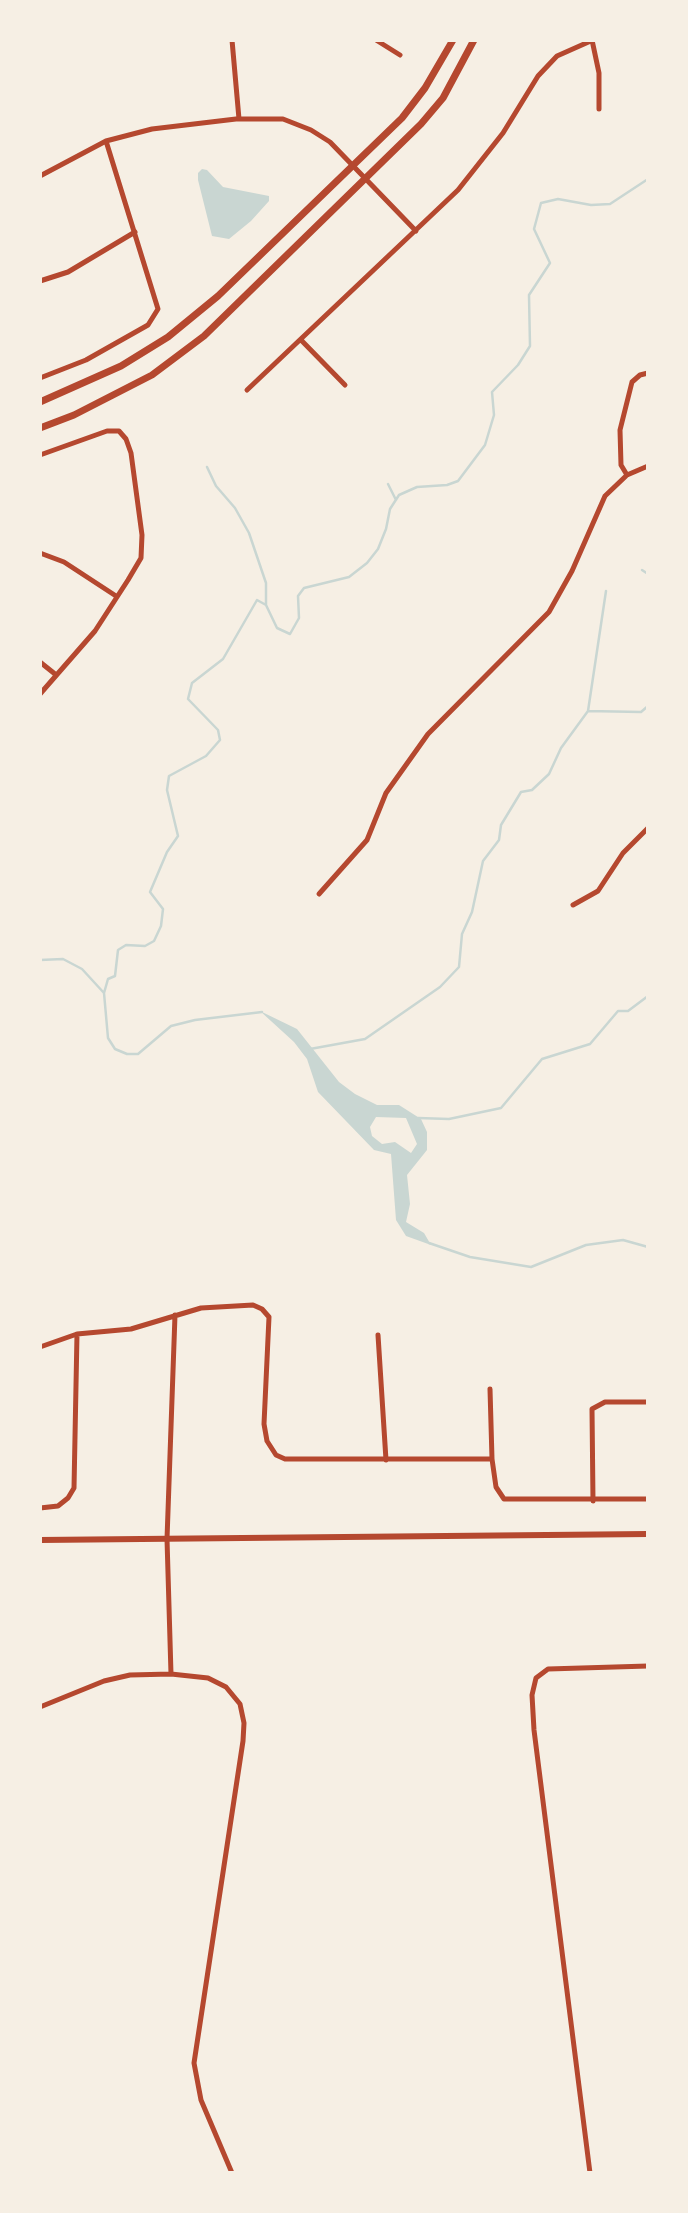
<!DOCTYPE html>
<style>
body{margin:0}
#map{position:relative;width:688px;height:2213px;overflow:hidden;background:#f6efe4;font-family:Helvetica,sans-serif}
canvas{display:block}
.frame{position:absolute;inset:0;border:42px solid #f6efe4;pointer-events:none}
</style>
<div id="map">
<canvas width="688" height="2213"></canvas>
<div class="frame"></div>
</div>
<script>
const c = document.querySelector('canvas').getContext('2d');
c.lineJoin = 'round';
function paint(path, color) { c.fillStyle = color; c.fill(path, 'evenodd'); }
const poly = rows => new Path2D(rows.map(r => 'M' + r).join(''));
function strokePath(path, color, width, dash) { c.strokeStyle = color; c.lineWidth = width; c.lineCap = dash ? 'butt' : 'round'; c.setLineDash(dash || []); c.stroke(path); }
paint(poly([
 [202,169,207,170,223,187,269,196,269,201,251,221,229,239,212,236,198,180,198,173],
 [260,1011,297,1029,339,1082,355,1094,377,1105,399,1105,421,1119,427,1132,427,1150,407,1175,410,1204,406,1222,424,1233,431,1245,406,1236,396,1220,391,1154,374,1150,318,1092,307,1059,294,1042],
 [376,1117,406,1118,417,1144,411,1153,395,1142,382,1144,372,1136,370,1127]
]), '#c9d6d2');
strokePath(poly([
 [207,467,216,486,235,508,249,533,266,583,266,605,277,628,290,634,299,618,298,596,304,588,349,577,367,563,378,549,386,529,390,509,399,495,417,487,447,485,458,481,485,445,494,415,492,392,518,365,530,346,529,295,550,263,534,229,541,203,558,199,591,205,610,204,648,179],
 [388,484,396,500],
 [642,570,648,574],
 [588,711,641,712,648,706],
 [40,960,63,959,82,969,104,993],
 [262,1012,195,1020,171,1026,138,1054,127,1054,115,1049,108,1038,104,993,108,979,115,976,118,950,126,945,145,946,154,941,161,926,163,909,150,892,167,852,178,836,167,790,169,776,206,756,220,740,218,730,188,699,192,683,223,659,257,600,266,605],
 [310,1049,365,1039,440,987,459,967,462,934,472,912,483,861,499,840,501,825,521,792,532,790,549,774,561,748,588,711,606,591],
 [418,1118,449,1119,501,1108,542,1059,590,1044,618,1011,628,1011,648,996],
 [429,1243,470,1257,531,1267,586,1245,623,1240,648,1247]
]), '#c9d6d2', 2.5);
strokePath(poly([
 [232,40,239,119],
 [376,40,400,55],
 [592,40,599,73,599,109],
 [40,176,106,141,152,129,236,119,283,119,311,130,330,142,416,231],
 [40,281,68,272,135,232],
 [301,340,345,385],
 [40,378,86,360,148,325,158,309,106,141],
 [247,390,458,190,503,133,538,76,557,56,593,40],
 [40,455,107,431,119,431,126,439,131,453,142,535,141,558,128,580,95,631,40,694],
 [627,475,621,465,620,430,632,382,640,375,648,373],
 [40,553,64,562,116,596],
 [40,662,55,674],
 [319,894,367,840,386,793,428,734,549,612,572,571,605,496,627,475,648,466],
 [573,905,598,891,623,853,648,828],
 [378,1335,386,1460],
 [40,1347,77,1334,131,1329,201,1308,253,1305,262,1309,269,1317,264,1424,267,1441,276,1455,285,1459,492,1459],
 [490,1389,492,1459,496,1487,504,1499,648,1499],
 [593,1501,592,1409,605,1402,648,1402],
 [40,1508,58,1506,68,1498,74,1488,77,1334],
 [171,1674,167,1539,175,1315],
 [40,1707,104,1681,130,1675,171,1674,208,1678,226,1687,240,1704,244,1723,243,1741,194,2063,201,2100,232,2173],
 [590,2173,534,1730,532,1695,536,1678,548,1669,648,1666]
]), '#b5482f', 5);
strokePath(poly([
 [40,1540,648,1534]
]), '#b5482f', 6);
strokePath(poly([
 [40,402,121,366,168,337,218,296,402,118,425,88,453,40],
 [40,428,74,415,152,375,204,336,421,124,443,98,474,40]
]), '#b5482f', 7);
</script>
